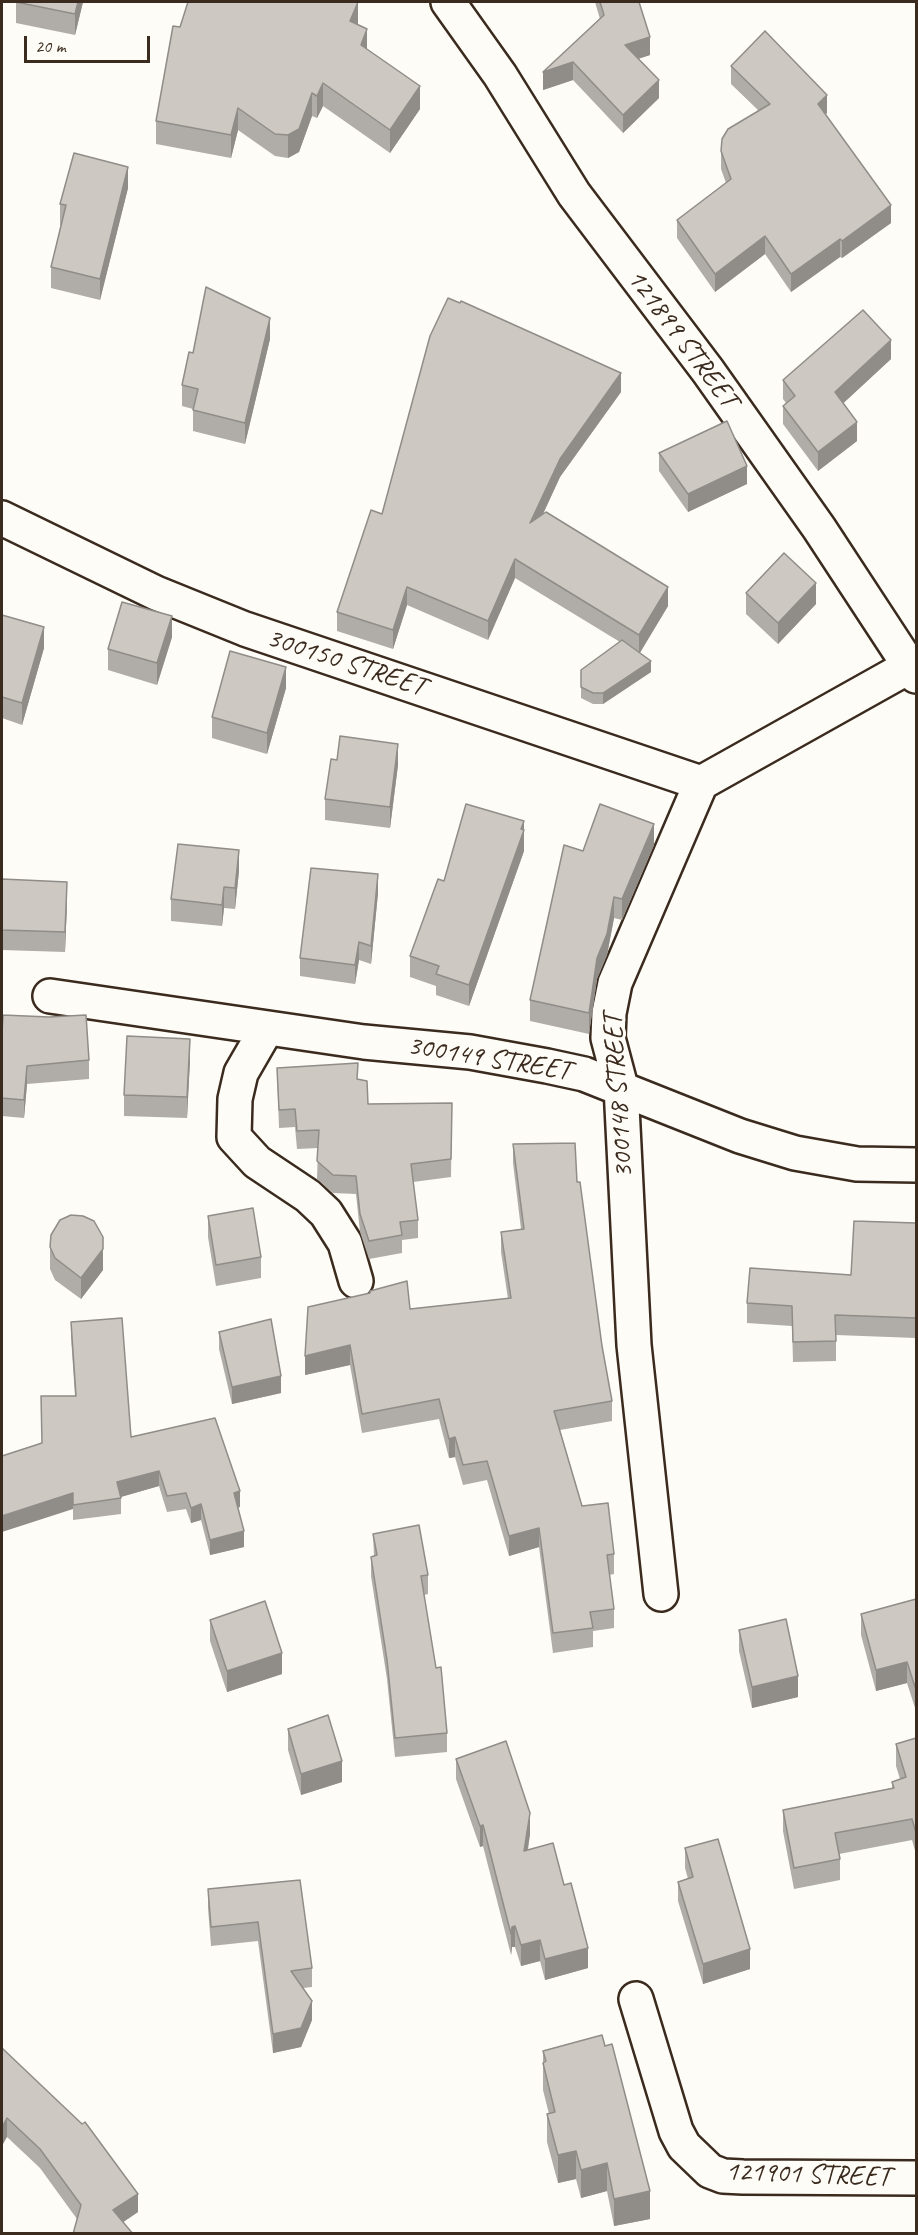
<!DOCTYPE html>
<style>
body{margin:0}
#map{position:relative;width:918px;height:2235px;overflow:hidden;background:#fdfcf7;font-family:Caveat,sans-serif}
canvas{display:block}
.frame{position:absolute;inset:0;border:3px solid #3b2a1e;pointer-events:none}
.scale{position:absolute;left:24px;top:36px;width:126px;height:27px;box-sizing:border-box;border:3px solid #3b2a1e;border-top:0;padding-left:8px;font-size:18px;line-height:21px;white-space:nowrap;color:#3b2a1e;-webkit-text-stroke:4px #fdfcf7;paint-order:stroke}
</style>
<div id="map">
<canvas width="918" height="2235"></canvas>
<div class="frame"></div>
<div class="scale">20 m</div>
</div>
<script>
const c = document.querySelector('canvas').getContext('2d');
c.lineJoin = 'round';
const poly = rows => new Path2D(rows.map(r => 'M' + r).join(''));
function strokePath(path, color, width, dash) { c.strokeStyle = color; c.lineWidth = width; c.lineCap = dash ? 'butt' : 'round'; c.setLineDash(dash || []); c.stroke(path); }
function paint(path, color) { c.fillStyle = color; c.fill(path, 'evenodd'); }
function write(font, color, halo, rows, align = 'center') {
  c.font = font + ' Caveat,sans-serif'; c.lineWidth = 6; c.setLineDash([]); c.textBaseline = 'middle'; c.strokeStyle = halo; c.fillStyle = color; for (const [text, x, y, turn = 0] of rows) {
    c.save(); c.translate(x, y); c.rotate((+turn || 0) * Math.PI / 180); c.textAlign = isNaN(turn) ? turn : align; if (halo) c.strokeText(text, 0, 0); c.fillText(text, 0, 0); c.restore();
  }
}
const minor = poly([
 [448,2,500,75,574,194,708,371,819,528,916,676],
 [2,518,156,593,245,629,701,783],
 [50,996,364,1042,470,1052,547,1066,584,1074,740,1136,795,1153,857,1164,916,1165],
 [267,1028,241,1073,235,1099,234,1137,257,1162,308,1196,326,1213,345,1243,356,1281],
 [661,1594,634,1345,621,1087,608,1038,609,1013,615,983,701,783,910,666],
 [636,1999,676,2131,684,2146,710,2171,723,2176,743,2177,916,2178]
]);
strokePath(minor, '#3b2a1e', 38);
strokePath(minor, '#fdfcf7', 33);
paint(poly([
 [16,2,83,2,75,35,16,23],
 [595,2,639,2,650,55,638,59,659,98,623,133,573,80,543,90,600,19],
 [358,25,367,49,420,109,390,153,323,106,317,118,312,116,299,152,288,158,275,156,238,130,231,158,156,144,156,121,180,27],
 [731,66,827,113,825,115,891,223,842,258,840,257,791,292,765,254,715,292,677,238,677,220,726,183,721,169,721,151,758,110,731,84],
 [128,188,100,300,51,288,51,267,61,225,60,225,60,204],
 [270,339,245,444,193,431,193,409,182,406,182,385,193,353],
 [891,359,843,403,857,441,818,471,783,424,783,406,786,403,783,399,783,380],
 [621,392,560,477,543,514,668,606,640,653,651,672,603,704,593,704,581,698,581,670,620,642,515,578,488,640,407,605,393,649,337,631,337,612,382,514],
 [659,453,747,484,688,512,659,471],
 [746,593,816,604,778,644,746,614],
 [2,615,44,648,22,725,2,718],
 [172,637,157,685,108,670,108,649],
 [286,688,267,754,212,738,212,717],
 [398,765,390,828,325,820,325,799],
 [524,821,524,851,469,1006,436,995,436,986,410,977,410,956,444,881],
 [654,845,622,920,614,918,607,955,597,979,589,1034,530,1021,530,1000,583,851],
 [239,871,235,909,224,908,222,926,171,921,171,899],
 [2,879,67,902,65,952,2,950],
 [378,893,371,964,359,960,355,984,300,976,300,958],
 [2,1033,89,1060,89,1079,27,1084,24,1118,2,1116],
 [190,1060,187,1118,124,1116,124,1095],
 [277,1068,358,1079,368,1104,452,1103,451,1177,413,1182,418,1220,418,1238,402,1240,402,1253,369,1259,360,1232,356,1194,333,1193,317,1179,318,1148,297,1149,295,1127,279,1128],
 [513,1144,577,1182,602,1346,612,1401,612,1421,560,1430,582,1506,614,1554,614,1574,609,1575,614,1609,614,1628,593,1631,593,1647,553,1653,539,1547,509,1556,487,1480,463,1485,455,1457,449,1458,439,1419,362,1433,350,1365,305,1375,410,1309,508,1299,501,1252,501,1232,521,1229,513,1163],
 [208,1216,261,1257,261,1278,216,1286,208,1237],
 [916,1223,916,1338,836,1335,836,1361,793,1362,792,1326,747,1323,747,1303,851,1275],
 [50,1247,103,1270,81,1299,55,1280,50,1269],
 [71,1322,131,1437,240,1507,238,1507,244,1547,210,1555,201,1520,191,1523,186,1509,167,1512,159,1486,121,1497,121,1514,73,1520,73,1509,41,1443,75,1396,71,1337],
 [219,1332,281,1393,232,1404,219,1349],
 [373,1534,428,1575,428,1594,424,1595,447,1733,447,1752,395,1757,387,1679,371,1576,371,1557,374,1556],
 [916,1599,916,1711,907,1683,876,1691,861,1635,861,1614],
 [210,1620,282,1674,227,1692,210,1641],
 [739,1630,798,1697,752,1708,739,1651],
 [288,1729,342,1782,301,1795,288,1750],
 [916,1738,916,1854,912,1840,839,1854,840,1859,840,1880,794,1889,783,1831,783,1810,892,1788,892,1782,900,1779,896,1766,896,1744],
 [456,1759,530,1834,528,1850,564,1885,588,1968,545,1980,540,1961,521,1966,515,1947,512,1947,511,1955,483,1846,480,1847,456,1779],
 [685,1848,750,1969,703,1984,678,1901,678,1882,688,1879,685,1868],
 [300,1880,312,1968,312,1987,303,1988,312,2020,301,2047,273,2053,258,1941,211,1946,208,1908,208,1889],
 [2,2048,138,2212,123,2222,77,2219,40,2168,7,2137],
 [543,2051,650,2219,614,2226,607,2191,581,2198,576,2179,558,2183,547,2142,547,2114,549,2114,543,2090]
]), '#b0aca7');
paint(poly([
 [78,2,83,2,75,35,75,14],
 [358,2,358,25,350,21],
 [367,29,367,52,361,45],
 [650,37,650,55,625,63,625,45],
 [573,62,573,80,543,90,543,72],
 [659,80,659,98,623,133,623,115],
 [323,83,323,106,317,118,317,96],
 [420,86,420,109,390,153,390,130],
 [312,93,312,116,299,152,288,158,288,135],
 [827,95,827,113,818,122,818,104],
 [238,108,238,130,231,158,231,135],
 [128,167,128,188,100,300,100,279],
 [891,205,891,223,842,258,842,241],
 [765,236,765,254,715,292,715,274],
 [840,239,840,257,791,292,791,274],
 [270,318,270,339,245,444,245,423],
 [891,340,891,359,835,411,835,392],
 [621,373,621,392,560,477,530,542,530,523,560,459],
 [857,422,857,441,818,471,818,452],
 [747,466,747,484,688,512,688,494],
 [515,559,515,578,488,640,488,621],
 [816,583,816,604,778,644,778,623],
 [407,587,407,605,393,649,393,630],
 [668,587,668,606,639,654,639,635],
 [172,616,172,637,157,685,157,663],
 [44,627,44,648,22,725,22,703],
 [651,661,651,672,603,704,603,693],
 [286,667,286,688,267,754,267,733],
 [398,744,398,765,390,828,390,807],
 [524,821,524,851,469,1006,469,985],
 [654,824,654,845,622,920,622,899],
 [239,850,239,871,235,909,235,888],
 [378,874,378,893,371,964,371,946],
 [67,882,67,902,65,952,65,932],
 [224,887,224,908,222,926,222,905],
 [614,897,614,918,607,955,597,979,589,1034,589,1013,597,958],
 [359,942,359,960,355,984,355,965],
 [190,1039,190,1060,187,1118,187,1097],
 [27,1066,27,1084,24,1118,24,1100],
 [103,1237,103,1270,81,1299,81,1278],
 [350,1345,350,1365,305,1375,305,1356],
 [281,1376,281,1393,232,1404,232,1387],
 [455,1437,455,1457,449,1458,449,1439],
 [159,1471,159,1486,117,1498,117,1482],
 [240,1491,240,1507,234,1509,234,1493],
 [73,1493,73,1509,2,1532,2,1516],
 [201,1504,201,1520,191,1523,191,1508],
 [539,1528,539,1547,509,1556,509,1536],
 [244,1531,244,1547,210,1555,210,1540],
 [282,1653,282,1674,227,1692,227,1671],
 [907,1662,907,1683,876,1691,876,1670],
 [798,1676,798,1697,752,1708,752,1687],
 [342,1761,342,1782,301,1795,301,1774],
 [530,1813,530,1834,524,1871,524,1851],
 [483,1825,483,1846,480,1847,480,1826],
 [515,1926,515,1947,512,1947,511,1955,511,1934,512,1927],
 [540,1940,540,1961,521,1966,521,1945],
 [588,1948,588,1968,545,1980,545,1959],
 [750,1949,750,1969,703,1984,703,1964],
 [312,2001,312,2020,301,2047,273,2053,273,2034],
 [7,2118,7,2137,2,2146,2,2127],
 [576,2151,576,2179,558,2183,558,2155],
 [607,2163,607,2191,581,2198,581,2170],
 [650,2191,650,2219,614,2226,614,2199],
 [138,2194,138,2212,113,2229,113,2210]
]), '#908c88');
const building = poly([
 [16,2,78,2,75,14,16,2],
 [188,2,358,2,350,21,367,29,361,45,420,86,390,130,323,83,317,96,312,93,299,129,288,135,275,134,238,108,231,135,156,121,173,26,180,27,188,2],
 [600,2,639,2,650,37,625,45,659,80,623,115,573,62,543,72,604,15,600,2],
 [765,31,827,95,818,104,891,205,842,241,840,239,791,274,765,236,715,274,677,220,731,179,721,151,722,139,728,129,770,104,731,66,765,31],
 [74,153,128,167,100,279,51,267,66,205,60,204,74,153],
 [206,287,270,318,245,423,193,410,198,389,182,385,189,352,193,353,206,287],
 [448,298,460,303,461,301,621,373,560,459,530,523,546,512,668,587,639,635,515,559,488,621,407,587,393,630,337,612,371,510,382,514,430,336,448,298],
 [863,310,891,340,835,392,857,422,818,452,783,406,795,396,783,380,863,310],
 [727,421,747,466,688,494,659,453,727,421],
 [784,553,816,583,778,623,746,593,784,553],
 [122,602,172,616,157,663,108,649,122,602],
 [2,615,44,627,22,703,2,697,2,615],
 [622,640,651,661,603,693,593,693,581,687,581,670,622,640],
 [230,651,286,667,267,733,212,717,230,651],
 [340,736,398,744,390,807,325,799,331,759,337,760,340,736],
 [466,804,524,821,521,829,524,830,469,985,436,974,439,966,410,956,438,879,444,881,466,804],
 [600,804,654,824,622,899,614,897,607,934,597,958,589,1013,530,1000,564,845,583,851,600,804],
 [178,844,239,850,235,888,224,887,222,905,171,899,178,844],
 [311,868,378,874,371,946,359,942,355,965,300,958,311,868],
 [2,879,67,882,65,932,2,930,2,879],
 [3,1015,49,1017,86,1015,89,1060,27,1066,24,1100,2,1098,2,1033,3,1015],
 [127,1036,190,1039,187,1097,124,1095,127,1036],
 [358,1063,357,1079,367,1081,368,1104,452,1103,451,1159,411,1164,418,1220,400,1222,402,1235,369,1241,360,1214,356,1176,333,1175,317,1161,319,1130,297,1131,295,1109,279,1110,277,1068,358,1063],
 [575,1143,577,1182,580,1182,602,1346,612,1401,554,1411,582,1506,608,1503,614,1554,607,1555,614,1609,590,1612,593,1628,553,1633,539,1528,509,1536,487,1461,463,1465,455,1437,449,1439,439,1399,362,1414,350,1345,305,1356,308,1307,370,1293,370,1291,407,1281,410,1309,511,1298,501,1232,524,1229,513,1144,575,1143],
 [253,1208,261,1257,216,1265,208,1216,253,1208],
 [71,1215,83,1216,94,1221,103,1237,103,1249,81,1278,55,1258,50,1247,51,1235,60,1220,71,1215],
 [854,1221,916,1223,916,1318,835,1315,836,1341,793,1342,792,1306,747,1303,750,1268,851,1275,854,1221],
 [122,1318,131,1437,215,1418,240,1491,234,1493,244,1531,210,1540,201,1504,191,1508,186,1493,167,1496,159,1471,117,1482,121,1498,73,1505,73,1493,2,1516,2,1456,42,1443,41,1396,76,1396,71,1322,122,1318],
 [271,1319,281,1376,232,1387,219,1332,271,1319],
 [419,1525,428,1575,421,1576,436,1668,441,1667,447,1733,395,1738,387,1660,371,1557,377,1555,373,1534,419,1525],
 [916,1599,916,1690,907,1662,876,1670,861,1614,916,1599],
 [265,1601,282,1653,227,1671,210,1620,265,1601],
 [786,1619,798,1676,752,1687,739,1630,786,1619],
 [328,1715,342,1761,301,1774,288,1729,328,1715],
 [916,1738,916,1833,912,1819,835,1833,840,1859,794,1868,783,1810,894,1788,892,1782,906,1777,896,1744,916,1738],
 [506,1741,530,1813,524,1851,553,1843,564,1885,571,1883,588,1948,545,1959,540,1940,521,1945,515,1926,512,1927,511,1934,483,1825,480,1826,456,1759,506,1741],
 [718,1839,750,1949,703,1964,678,1882,693,1877,685,1848,718,1839],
 [300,1880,312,1968,291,1971,312,2001,301,2028,273,2034,258,1922,211,1927,208,1889,300,1880],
 [602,2035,605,2046,612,2044,650,2191,614,2199,607,2163,581,2170,576,2151,558,2155,547,2114,555,2112,543,2063,546,2061,543,2051,602,2035],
 [2,2048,82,2124,85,2122,138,2194,113,2210,133,2234,73,2234,81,2205,40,2149,7,2118,2,2127,2,2048]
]);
paint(building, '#cdc8c2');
strokePath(building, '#908c88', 1.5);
write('28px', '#3b2a1e', '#fdfcf7', [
 ["121899 STREET",682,339,53],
 ["300150 STREET",346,663,18],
 ["300149 STREET",489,1059,9],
 ["300148 STREET",619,1096,-94],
 ["121901 STREET",808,2175,2]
]);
</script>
